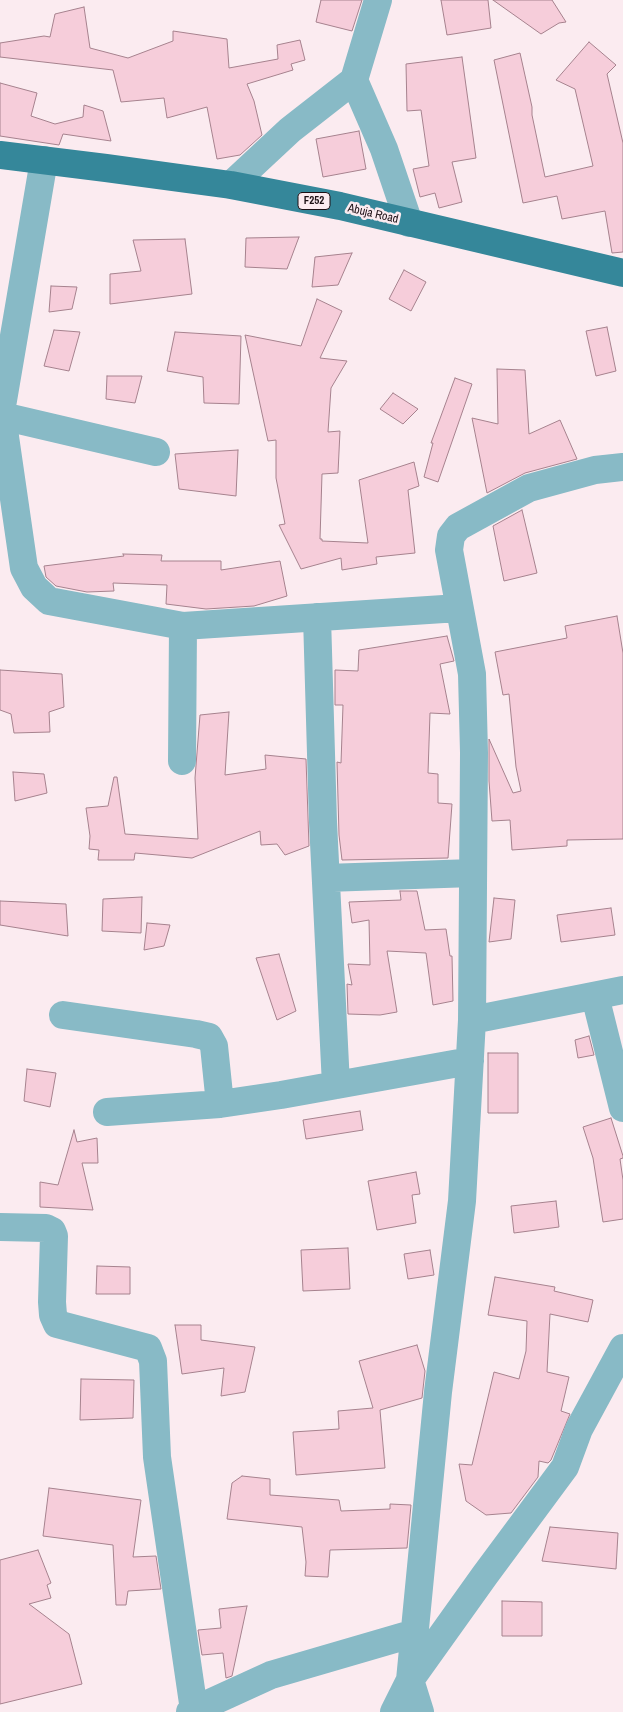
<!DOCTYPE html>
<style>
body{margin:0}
canvas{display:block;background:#fbebf0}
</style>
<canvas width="623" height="1712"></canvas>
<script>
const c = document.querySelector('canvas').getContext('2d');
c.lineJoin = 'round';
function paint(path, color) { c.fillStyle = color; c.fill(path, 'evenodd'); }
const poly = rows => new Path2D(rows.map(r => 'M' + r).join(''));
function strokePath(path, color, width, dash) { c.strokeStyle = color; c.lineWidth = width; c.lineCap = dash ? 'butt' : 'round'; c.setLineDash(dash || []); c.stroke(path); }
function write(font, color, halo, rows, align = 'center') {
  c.font = font + ' "Archivo Narrow",sans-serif'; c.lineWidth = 5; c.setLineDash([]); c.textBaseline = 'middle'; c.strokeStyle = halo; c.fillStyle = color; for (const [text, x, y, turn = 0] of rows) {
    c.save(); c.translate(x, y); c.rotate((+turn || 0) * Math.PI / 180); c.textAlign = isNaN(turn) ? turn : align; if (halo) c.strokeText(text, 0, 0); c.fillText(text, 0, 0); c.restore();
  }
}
const building = poly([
 [321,0,362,0,352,31,316,22,321,0],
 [441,0,488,0,491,28,447,35,441,0],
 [493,0,552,0,566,22,559,23,541,34,493,0],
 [84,7,90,48,128,58,173,41,173,31,227,39,229,68,278,59,277,45,300,40,305,60,291,64,293,70,247,84,254,101,262,135,240,155,217,159,207,107,167,118,164,98,121,102,113,70,0,57,0,43,44,36,50,37,55,14,84,7],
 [589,42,616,65,607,74,623,143,623,252,612,253,605,211,562,219,557,196,523,203,494,60,520,53,532,107,532,115,545,177,593,166,575,89,556,80,589,42],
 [462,57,476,158,452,162,462,202,439,208,435,193,420,197,413,169,429,166,421,110,407,111,406,64,462,57],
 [0,83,37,93,31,116,55,124,83,117,84,105,103,111,111,141,63,134,59,145,0,136,0,83],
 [359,131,366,169,323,177,316,139,359,131],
 [299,237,287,269,245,267,246,238,299,237],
 [185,239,192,294,110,304,110,274,141,271,133,240,185,239],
 [352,253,338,285,312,287,315,257,352,253],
 [404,270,426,282,411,311,389,299,404,270],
 [51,286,77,287,72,309,49,312,51,286],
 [317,299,342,311,320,358,347,361,331,388,328,432,340,431,338,473,322,474,320,539,322,539,322,541,368,543,359,480,414,462,419,486,408,490,415,553,376,557,377,564,342,570,341,558,301,569,279,525,285,524,276,478,276,440,268,441,245,335,301,346,317,299],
 [607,327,616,371,596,376,586,331,607,327],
 [54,330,80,332,69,371,44,366,54,330],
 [175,332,241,336,239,404,204,403,203,377,167,371,175,332],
 [497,369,525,370,529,434,560,420,577,459,525,473,487,493,472,418,498,424,497,369],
 [107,376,142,376,135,403,106,399,107,376],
 [455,378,472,384,438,482,424,477,433,443,431,443,455,378],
 [393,393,418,409,403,424,380,409,393,393],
 [238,450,236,496,179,489,175,454,238,450],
 [522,510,537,573,504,581,493,526,522,510],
 [123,554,162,555,161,561,221,561,221,570,280,561,287,596,254,606,206,609,166,604,167,585,113,583,114,591,87,592,56,586,46,577,44,566,124,556,123,554],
 [617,616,623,653,623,839,567,840,567,846,512,850,510,820,492,821,489,781,489,739,513,793,521,791,516,767,509,694,503,695,495,652,567,638,565,626,617,616],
 [447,636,454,661,440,664,450,714,430,713,428,773,438,774,438,803,452,804,448,858,342,860,339,835,337,762,341,763,343,705,335,705,335,670,358,671,359,650,447,636],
 [0,670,62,674,64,707,49,712,50,732,14,733,11,714,0,710,0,670],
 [229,712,225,775,266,769,265,755,306,759,309,846,285,855,277,844,261,845,260,831,192,858,135,853,134,860,98,860,99,850,89,849,90,836,86,808,108,806,114,777,117,777,125,834,198,839,195,778,200,715,229,712],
 [13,772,44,774,47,793,15,801,13,772],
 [400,891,417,891,425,930,446,929,450,956,452,956,453,1001,433,1005,426,953,387,951,397,1012,380,1015,348,1014,347,984,352,985,348,964,370,965,369,920,352,923,349,902,401,900,400,891],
 [142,897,141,933,102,931,103,899,142,897],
 [494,898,515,900,511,939,489,942,494,898],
 [0,901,66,904,68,936,0,925,0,901],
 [611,908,615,935,561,942,557,915,611,908],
 [147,923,170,925,164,946,144,950,147,923],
 [279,954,296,1011,277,1020,256,958,279,954],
 [589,1036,594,1055,578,1058,575,1040,589,1036],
 [488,1053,518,1053,518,1113,488,1113,488,1053],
 [27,1069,56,1073,50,1107,24,1101,27,1069],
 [360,1111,363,1130,306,1139,303,1120,360,1111],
 [611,1118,623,1156,623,1158,620,1159,623,1180,623,1219,603,1222,593,1158,583,1127,611,1118],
 [74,1130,77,1142,97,1138,98,1163,82,1163,93,1210,40,1207,40,1182,58,1185,74,1130],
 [416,1172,420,1194,412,1195,416,1223,377,1230,368,1181,416,1172],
 [556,1201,559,1227,514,1233,511,1206,556,1201],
 [348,1248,350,1289,303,1291,301,1250,348,1248],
 [430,1250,434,1275,408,1279,404,1254,430,1250],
 [97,1266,130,1267,130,1294,96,1294,97,1266],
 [495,1277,555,1287,554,1291,593,1300,588,1322,550,1314,547,1372,569,1377,561,1411,570,1414,551,1460,548,1463,539,1461,538,1477,511,1513,486,1515,466,1501,459,1464,472,1465,494,1372,519,1379,526,1351,527,1321,488,1315,495,1277],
 [175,1325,201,1325,201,1340,255,1347,245,1392,221,1396,224,1368,182,1374,175,1325],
 [417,1345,425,1371,422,1398,380,1410,385,1468,296,1475,293,1432,339,1429,338,1411,373,1408,359,1361,417,1345],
 [81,1379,134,1380,133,1418,80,1420,81,1379],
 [242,1476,270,1479,270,1495,339,1500,341,1511,390,1509,390,1504,411,1505,407,1548,330,1550,328,1577,305,1576,306,1562,302,1527,227,1519,232,1483,242,1476],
 [49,1488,141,1500,133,1557,156,1556,161,1589,128,1591,126,1605,116,1605,113,1545,43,1536,49,1488],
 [550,1527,618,1533,616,1569,542,1561,550,1527],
 [38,1550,51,1583,47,1585,51,1598,29,1604,69,1634,82,1684,0,1704,0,1560,38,1550],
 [502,1601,542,1602,542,1636,502,1636,502,1601],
 [247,1606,232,1676,226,1678,223,1653,202,1655,198,1630,221,1628,219,1609,247,1606]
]);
paint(building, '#f6cdda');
strokePath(building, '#a6828e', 1);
strokePath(poly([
 [354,80,384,149,409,223],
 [231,185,290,130,354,80,378,0],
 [0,418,44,160],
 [156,452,2,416,24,568,34,587,49,601,183,626,459,608],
 [317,617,323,822,336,1085],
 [182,761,183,626],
 [326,878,473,873],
 [595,996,623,1108],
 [63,1015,196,1034,209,1037,214,1046,220,1104],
 [472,1020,623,990],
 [107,1112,220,1104,281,1095,470,1061],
 [0,1227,46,1228,52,1231,54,1236,52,1302,53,1315,57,1324,148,1348,153,1361,157,1457,194,1710],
 [190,1712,271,1675,415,1633],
 [394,1712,410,1680,485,1575,565,1467,579,1429,623,1348],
 [420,1712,410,1680,438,1392,462,1201,472,1020,474,753,472,674,449,550,451,536,458,527,529,488,595,470,623,467]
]), '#88bac6', 28);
strokePath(poly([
 [0,155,106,168,231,185,340,206,623,273]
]), '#35879a', 28);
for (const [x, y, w] of [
 [314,201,32]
]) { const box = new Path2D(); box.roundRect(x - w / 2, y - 8.5, w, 17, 4); c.fillStyle = '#fbebf0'; c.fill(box); strokePath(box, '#1d1015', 1); }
write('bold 11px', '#1d1015', null, [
 ["F252",314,201]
]);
write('12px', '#1d1015', '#fbebf0', [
 ["Abuja Road",373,214,13]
]);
</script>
